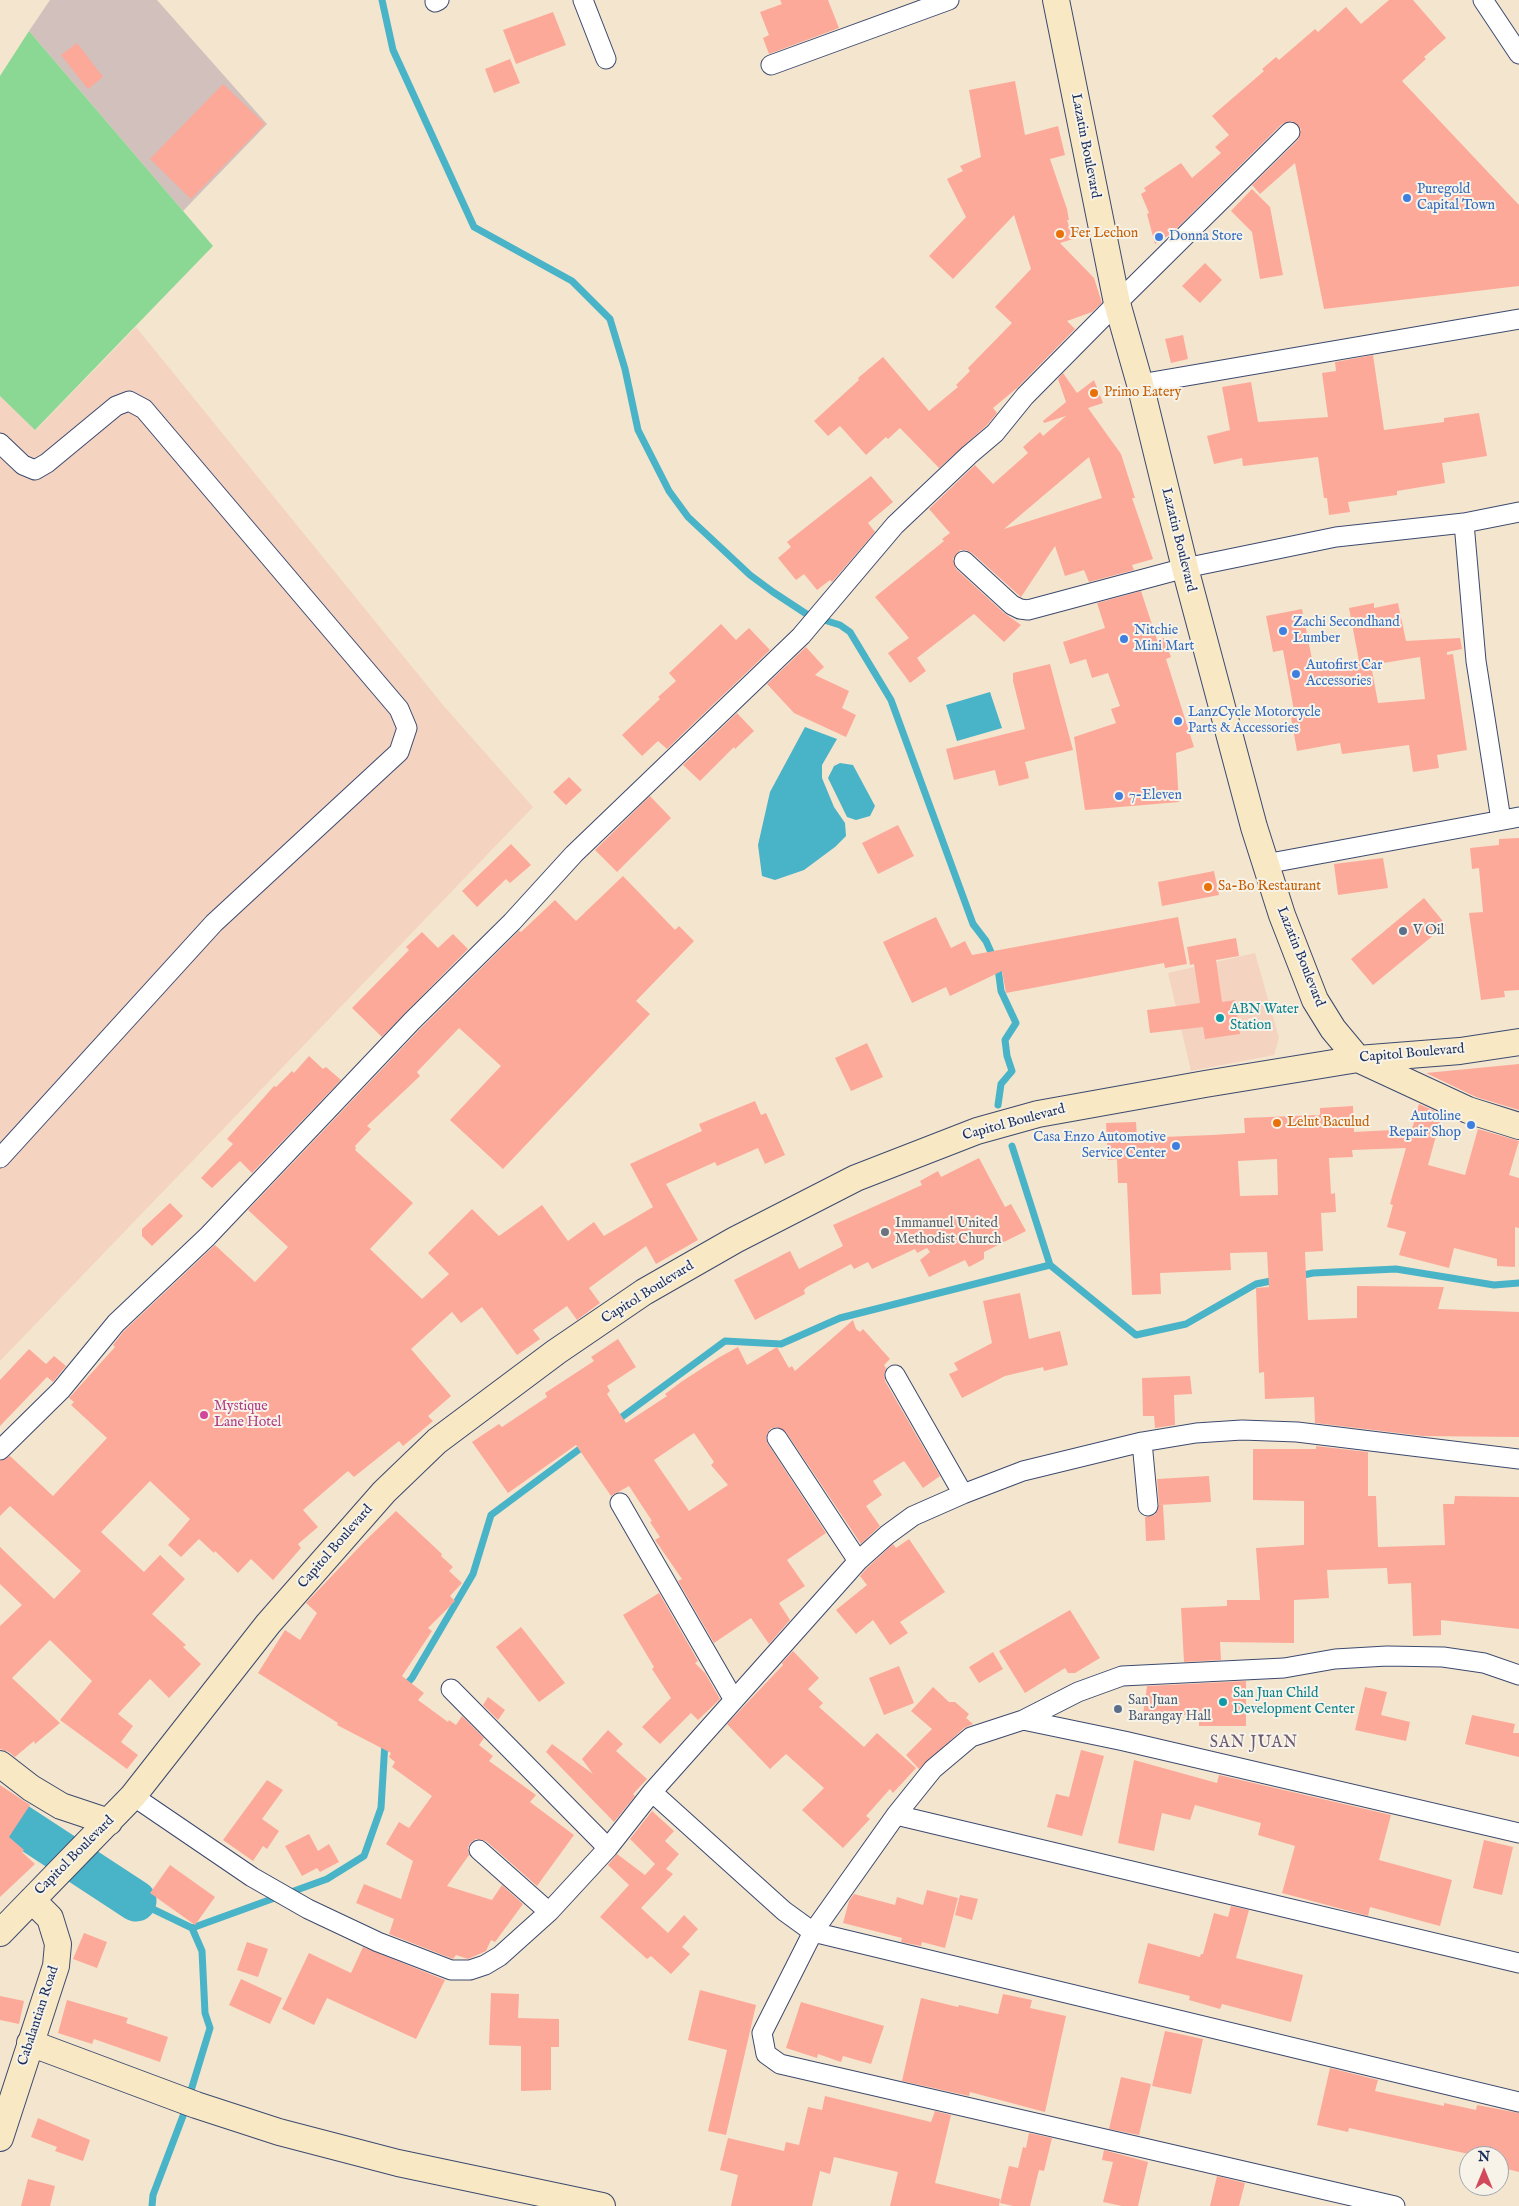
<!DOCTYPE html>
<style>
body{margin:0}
#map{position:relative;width:1519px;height:2206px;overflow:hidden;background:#f4e5ce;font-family:"IM FELL English",serif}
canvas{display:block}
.north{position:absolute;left:1459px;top:2146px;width:50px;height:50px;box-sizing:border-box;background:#f7f3e8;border:1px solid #9fa5b1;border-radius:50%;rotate:0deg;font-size:14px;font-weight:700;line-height:20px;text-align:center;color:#1b2f5e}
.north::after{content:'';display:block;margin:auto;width:18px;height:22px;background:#d1495b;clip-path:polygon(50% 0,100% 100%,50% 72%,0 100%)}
</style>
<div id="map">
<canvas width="1519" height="2206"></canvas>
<div class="north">N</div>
</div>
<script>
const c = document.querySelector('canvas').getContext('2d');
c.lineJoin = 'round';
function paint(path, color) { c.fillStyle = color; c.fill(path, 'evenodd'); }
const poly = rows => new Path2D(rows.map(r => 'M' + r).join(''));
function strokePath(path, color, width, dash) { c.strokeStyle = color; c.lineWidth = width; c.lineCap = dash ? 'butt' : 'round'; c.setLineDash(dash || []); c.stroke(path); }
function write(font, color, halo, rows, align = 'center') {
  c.font = font + ' "IM FELL English",serif'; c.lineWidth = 4; c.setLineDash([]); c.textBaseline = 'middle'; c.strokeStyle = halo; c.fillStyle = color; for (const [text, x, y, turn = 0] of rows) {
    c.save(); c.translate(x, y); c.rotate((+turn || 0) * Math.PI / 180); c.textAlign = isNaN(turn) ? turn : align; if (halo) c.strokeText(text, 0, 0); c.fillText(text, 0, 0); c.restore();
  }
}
paint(poly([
 [136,327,443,705,533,807,0,1361,0,396,36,430],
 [1255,953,1279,1038,1274,1055,1191,1071,1168,973]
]), '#f5d3c1');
paint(poly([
 [50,0,157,0,267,124,183,211,29,31]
]), '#d1c0bc');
paint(poly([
 [29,31,213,246,35,430,0,396,0,76]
]), '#8bd895');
paint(poly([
 [990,692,1002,728,957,741,946,705],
 [805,727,837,739,822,765,822,778,834,807,845,823,846,836,835,847,804,870,775,880,762,876,758,845,770,792],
 [840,763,853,765,875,806,870,816,856,820,847,817,828,778,834,766]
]), '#49b3c7');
strokePath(poly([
 [382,0,393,50,474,227,572,281,610,319,625,369,638,430,669,491,688,517,750,575,773,592,808,615,840,625,850,632,891,700,973,924,986,941,998,968,1001,991,1016,1023,1005,1040,1007,1056,1012,1071,1001,1084,998,1105],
 [1012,1146,1050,1265],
 [1299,1276,1313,1273,1396,1269,1494,1285,1519,1283],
 [615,1422,725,1341,781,1344,840,1318,1050,1265,1136,1335,1186,1324,1256,1284,1276,1280],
 [404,1687,412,1678,473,1574,491,1515,585,1445],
 [136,1901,192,1928,202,1951,205,2013,210,2028,189,2097],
 [192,1928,327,1879,364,1856,381,1808,385,1742],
 [152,2206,153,2195,186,2108]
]), '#49b3c7', 7);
strokePath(poly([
 [0,1812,136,1901]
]), '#49b3c7', 41);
paint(poly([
 [780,0,828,0,839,28,769,54,763,38,769,35,760,12,782,4],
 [1389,0,1413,0,1446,38,1424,57,1426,59,1402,81,1519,205,1519,286,1324,309,1295,163,1260,194,1252,185,1298,140,1301,129,1292,121,1282,124,1172,233,1155,244,1147,214,1149,213,1141,194,1146,191,1144,188,1181,163,1192,178,1221,153,1215,147,1229,135,1212,116,1264,71,1262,69,1276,57,1279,60,1315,29,1318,32,1346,7,1361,24],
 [553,12,566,45,516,64,503,30],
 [77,43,103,77,88,89,61,55],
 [510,59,520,83,494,93,485,69],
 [1015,81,1025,135,1058,126,1065,155,1050,159,1067,209,1069,220,1067,220,1073,239,1060,243,1094,278,1102,303,1092,312,1067,321,1075,329,1017,388,993,408,997,413,987,425,939,468,900,428,888,439,886,437,866,455,840,426,828,436,814,421,859,380,858,378,883,357,929,411,958,387,956,385,970,371,968,368,1012,323,995,307,1031,269,1014,215,953,279,929,256,966,217,947,179,963,171,960,166,981,157,969,90],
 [223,84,265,124,191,199,150,159],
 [1252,189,1270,207,1283,275,1260,279,1252,232,1231,211],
 [1205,263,1222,280,1200,303,1182,286],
 [1183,335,1188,359,1171,363,1165,339],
 [1373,355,1384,430,1444,422,1444,418,1479,413,1487,456,1442,463,1445,483,1397,491,1397,495,1348,502,1350,512,1329,515,1327,498,1324,498,1318,457,1243,466,1242,458,1214,464,1207,436,1230,430,1222,387,1251,382,1258,422,1328,417,1322,373,1336,371,1335,362],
 [1063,373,1077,393,1094,380,1103,403,1088,408,1121,454,1135,498,1132,498,1153,559,1132,565,1134,570,1089,582,1084,570,1065,576,1055,546,1021,597,972,553,966,550,960,550,953,559,956,569,1004,613,1021,625,1004,642,974,614,917,658,926,671,910,683,888,653,909,638,875,597,944,541,942,539,950,533,929,509,975,465,993,484,1028,453,1023,447,1040,432,1043,436,1066,416,1044,423,1043,421,1066,402,1058,379],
 [1089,457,1102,498,1004,529],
 [871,476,893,502,868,523,875,532,832,582,830,580,817,590,804,574,796,580,778,558,791,547,787,542],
 [1141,591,1157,640,1164,638,1171,657,1166,659,1194,747,1176,753,1179,802,1085,810,1074,737,1116,723,1111,709,1120,706,1108,673,1092,678,1086,659,1070,664,1063,642,1105,628,1097,603],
 [1374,603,1374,608,1398,603,1406,641,1460,638,1462,649,1447,652,1447,655,1453,654,1467,750,1437,755,1439,768,1413,772,1409,745,1342,754,1340,743,1297,751,1291,717,1295,716,1283,650,1273,652,1266,616,1302,609,1314,669,1359,661,1349,608],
 [1420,657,1425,699,1378,703,1371,665],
 [721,624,736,640,749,628,770,650,667,749,658,741,642,756,622,735,660,699,658,697,676,681,669,673],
 [806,647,824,667,815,675,849,691,842,708,856,715,846,737,794,713,767,684],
 [1050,664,1073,750,1025,762,1029,778,999,786,995,770,954,780,946,749,1025,729,1013,681,1013,673],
 [737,713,754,731,735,749,734,747,700,781,683,765],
 [569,777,582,790,566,805,553,792],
 [650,796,671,818,617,872,595,850],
 [898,825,914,856,878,874,862,843],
 [1519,838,1519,990,1504,991,1505,997,1481,1000,1469,913,1483,912,1479,868,1472,869,1470,848,1499,845,1499,839],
 [511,844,531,865,510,883,506,879,477,907,462,891],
 [1383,858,1388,888,1338,895,1334,864],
 [1214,871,1219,895,1162,906,1158,882],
 [623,876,675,930,679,926,694,941,636,1001,650,1014,503,1169,450,1120,501,1066,459,1028,417,1072,420,1076,367,1126,371,1129,355,1146,356,1148,355,1150,413,1203,370,1249,422,1299,449,1274,428,1253,472,1209,499,1236,542,1205,568,1241,594,1222,604,1236,653,1207,630,1164,702,1131,699,1124,755,1101,761,1115,766,1113,785,1155,765,1164,758,1148,717,1166,715,1162,666,1184,698,1240,656,1264,646,1246,589,1288,600,1303,577,1320,567,1306,533,1330,540,1339,517,1355,482,1307,461,1323,452,1312,411,1349,451,1396,428,1416,433,1421,403,1446,399,1441,354,1477,348,1471,303,1510,318,1527,298,1544,301,1548,273,1580,251,1559,238,1573,215,1551,214,1553,199,1539,181,1557,168,1545,190,1519,150,1481,101,1532,144,1572,160,1555,185,1579,152,1614,186,1645,183,1647,201,1664,169,1698,150,1679,118,1714,133,1726,121,1742,138,1755,127,1769,60,1720,92,1681,50,1640,12,1678,60,1723,35,1744,34,1741,15,1757,9,1752,0,1749,0,1626,22,1605,0,1584,0,1547,54,1599,81,1571,10,1506,0,1516,0,1461,10,1456,53,1496,107,1438,71,1405,74,1402,69,1398,115,1347,113,1345,124,1331,215,1245,255,1282,288,1247,248,1210,420,1029,519,931,521,932,555,900,576,921],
 [1424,898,1446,925,1373,985,1351,959],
 [936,917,951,948,965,941,972,955,1178,917,1187,964,1165,968,1164,963,1006,993,1002,971,950,996,946,987,912,1003,883,942],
 [422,932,438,948,453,934,468,949,382,1037,352,1008,409,950,406,947],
 [1236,938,1239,956,1216,960,1222,1002,1235,1000,1240,1034,1205,1039,1203,1027,1150,1033,1147,1010,1200,1003,1194,964,1190,965,1187,947],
 [867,1043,883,1077,851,1091,835,1058],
 [309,1056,323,1069,326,1067,341,1080,252,1173,240,1161,212,1188,201,1178,233,1144,227,1139,274,1086,276,1087,292,1071,294,1073],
 [1519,1064,1519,1110,1476,1097,1426,1073],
 [1419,1104,1442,1114,1428,1165,1465,1175,1478,1129,1519,1141,1509,1175,1519,1178,1519,1228,1515,1227,1515,1267,1497,1266,1497,1259,1454,1248,1449,1268,1399,1255,1406,1232,1387,1227,1393,1205,1390,1204,1406,1148,1352,1150,1353,1157,1329,1158,1331,1194,1335,1193,1336,1212,1321,1213,1323,1251,1305,1252,1308,1320,1357,1318,1357,1286,1444,1287,1438,1309,1519,1312,1519,1437,1423,1436,1315,1423,1314,1397,1265,1399,1264,1372,1259,1373,1256,1288,1269,1287,1267,1252,1230,1253,1231,1270,1160,1273,1161,1294,1132,1295,1127,1183,1118,1183,1117,1159,1108,1160,1106,1123,1136,1122,1137,1138,1212,1135,1245,1133,1244,1118,1320,1115,1320,1108,1353,1106,1354,1132,1412,1129],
 [1277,1159,1278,1195,1240,1196,1238,1161],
 [979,1158,1005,1207,1011,1204,1026,1231,984,1252,984,1259,969,1267,965,1260,929,1277,920,1260,930,1252,927,1248,917,1253,915,1249,872,1269,868,1262,854,1269,851,1264,807,1287,804,1290,805,1294,755,1320,734,1280,790,1251,799,1269,843,1246,833,1225,922,1185,920,1181,938,1171,941,1177],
 [170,1203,183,1216,152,1246,142,1236,142,1229],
 [1020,1293,1029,1339,1060,1331,1068,1365,1044,1371,1043,1367,1005,1376,962,1398,949,1374,958,1370,954,1363,992,1343,983,1301],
 [853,1320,856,1329,860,1332,863,1329,890,1359,884,1365,886,1368,884,1374,885,1381,940,1476,923,1488,904,1461,873,1481,882,1495,866,1506,880,1526,861,1544,786,1432,777,1427,770,1429,766,1438,768,1444,826,1533,787,1560,805,1586,779,1603,790,1620,769,1644,751,1618,714,1643,678,1581,682,1579,655,1540,660,1537,650,1522,652,1521,629,1486,611,1496,576,1445,508,1493,472,1442,499,1424,502,1427,547,1397,545,1393,594,1361,591,1357,618,1339,636,1367,607,1386,610,1391,607,1394,626,1423,667,1396,665,1394,681,1382,718,1358,738,1347,747,1365,777,1347,789,1368,792,1366,795,1371],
 [694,1433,714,1462,711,1465,728,1485,689,1511,654,1460],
 [29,1349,46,1364,54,1356,66,1366,53,1382,47,1377,0,1426,0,1380],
 [1190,1376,1192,1394,1174,1395,1175,1425,1155,1428,1154,1416,1143,1416,1142,1378],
 [1316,1446,1368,1452,1368,1496,1376,1496,1378,1547,1445,1545,1443,1504,1454,1504,1455,1496,1519,1497,1519,1629,1441,1620,1441,1635,1413,1636,1411,1583,1388,1584,1387,1568,1327,1570,1329,1598,1294,1600,1294,1643,1220,1642,1221,1660,1184,1662,1181,1608,1227,1606,1227,1600,1260,1600,1256,1548,1304,1545,1304,1501,1253,1500,1253,1449,1316,1449],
 [1209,1476,1211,1502,1159,1505,1157,1479],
 [1159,1505,1163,1505,1165,1540,1146,1541,1145,1517,1155,1515],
 [396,1511,442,1554,441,1556,453,1567,449,1571,462,1583,450,1596,455,1601,428,1628,432,1631,402,1676,424,1693,418,1700,448,1722,449,1720,456,1725,462,1716,484,1738,479,1745,493,1756,489,1761,536,1795,530,1802,574,1835,537,1886,486,1841,476,1839,470,1843,468,1848,469,1855,447,1886,492,1900,502,1885,523,1904,495,1942,491,1940,486,1951,468,1959,456,1955,453,1959,389,1934,394,1919,356,1903,364,1884,401,1899,413,1861,386,1844,399,1822,409,1828,432,1796,392,1767,395,1762,389,1757,391,1753,337,1725,338,1723,258,1673,285,1630,300,1640,317,1613,306,1603,364,1542],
 [909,1539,945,1592,900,1622,908,1633,890,1645,873,1620,856,1634,836,1610,867,1585,860,1576,866,1569,893,1544,896,1548],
 [659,1593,698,1661,695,1663,705,1673,720,1699,698,1720,691,1713,660,1744,642,1727,671,1698,652,1669,654,1667,623,1615],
 [1070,1610,1100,1658,1075,1673,1068,1673,1065,1668,1025,1693,999,1651],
 [521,1627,565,1683,539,1702,496,1647],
 [793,1651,819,1678,808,1689,823,1703,819,1707,864,1747,877,1733,916,1768,893,1793,890,1789,866,1816,870,1819,843,1848,802,1810,824,1788,786,1754,770,1769,727,1724,783,1665,782,1663],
 [993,1652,1003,1669,979,1683,969,1667],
 [899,1666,914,1703,884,1715,869,1678],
 [1246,1681,1246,1726,1199,1726,1199,1715,1143,1715,1147,1686],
 [933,1687,949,1702,955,1702,969,1714,966,1718,973,1724,964,1728,919,1769,906,1755,932,1729,911,1711],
 [1365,1687,1387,1692,1381,1715,1410,1722,1406,1741,1355,1730],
 [488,1697,505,1710,498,1720,483,1705],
 [1472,1715,1515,1724,1513,1733,1519,1733,1519,1757,1465,1744],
 [608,1730,623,1744,616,1751,647,1779,633,1794,635,1796,614,1822,546,1752,552,1744,593,1774,582,1759],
 [1081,1750,1104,1756,1082,1836,1047,1827,1056,1794,1069,1797],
 [1134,1760,1217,1783,1219,1775,1391,1815,1379,1860,1452,1880,1440,1926,1370,1907,1368,1916,1282,1893,1295,1846,1258,1835,1261,1823,1195,1805,1190,1820,1162,1813,1154,1851,1118,1843],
 [267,1780,283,1790,262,1819,279,1831,267,1849,263,1846,253,1861,223,1840],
 [0,1785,30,1805,9,1837,24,1850,22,1852,35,1864,0,1897],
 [652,1811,674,1831,665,1841,679,1854,666,1869,673,1874,641,1908,668,1933,684,1915,698,1929,682,1947,690,1954,671,1974,651,1956,647,1959,600,1917,629,1885,608,1865,617,1854,645,1875,655,1864,630,1839],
 [309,1834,318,1851,329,1844,339,1862,320,1872,317,1868,302,1876,285,1846],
 [1484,1840,1513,1847,1502,1895,1473,1888],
 [170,1865,215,1897,195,1925,150,1893],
 [927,1890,958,1898,945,1948,922,1942,921,1946,901,1942,902,1938,843,1923,849,1901,854,1894,895,1905,897,1897,923,1905],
 [960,1895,978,1899,972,1920,955,1915],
 [1231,1906,1249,1910,1236,1958,1303,1975,1291,2022,1222,2004,1220,2009,1189,2000,1190,1996,1138,1983,1148,1943,1200,1957,1201,1954,1203,1954,1214,1913,1228,1917],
 [84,1933,107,1942,97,1968,73,1959],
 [247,1942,268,1949,258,1977,237,1970],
 [363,1947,445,1980,416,2039,327,1998,314,2025,282,2009,309,1953,351,1973],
 [241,1979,282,1998,270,2024,229,2005],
 [700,1990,756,2005,726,2135,708,2131,727,2050,688,2040],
 [491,1993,519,1994,518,2018,559,2019,559,2047,551,2047,551,2090,521,2091,521,2046,489,2045],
 [1003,1994,1032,2000,1030,2008,1066,2016,1045,2112,970,2092,969,2096,902,2081,921,1998,958,2007,959,2005,998,2014],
 [0,1996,24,2001,19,2024,0,2020],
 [67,2000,128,2018,126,2023,168,2037,160,2062,94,2039,92,2044,58,2033],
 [801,2002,884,2026,871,2064,843,2056,841,2062,818,2054,817,2058,786,2048],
 [1165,2031,1203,2039,1191,2094,1152,2086],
 [1330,2068,1378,2080,1375,2091,1444,2106,1444,2103,1476,2110,1477,2105,1519,2113,1519,2172,1499,2167,1499,2156,1478,2156,1349,2128,1348,2132,1317,2125],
 [1121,2077,1151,2084,1139,2135,1109,2129],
 [825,2096,931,2122,935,2111,951,2115,935,2183,1000,2199,999,2206,890,2206,898,2172,834,2157,830,2174,820,2171,812,2206,731,2206,738,2175,720,2170,728,2138,784,2151,786,2142,799,2145,808,2107,822,2110],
 [38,2118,90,2140,83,2161,55,2151,57,2147,31,2137],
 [1029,2133,1052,2138,1044,2171,1039,2170,1030,2206,1013,2206,1000,2203,1009,2166,1018,2168,1023,2147,1026,2148],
 [1104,2150,1148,2162,1138,2206,1122,2206,1103,2202,1113,2162,1102,2160],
 [1217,2176,1245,2183,1239,2206,1210,2206],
 [28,2179,55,2186,50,2206,21,2206]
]), '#fda999');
const street = poly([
 [583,0,606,59],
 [1483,0,1519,54],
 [435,2,439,0],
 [771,65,949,0],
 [1140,384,1519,319],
 [0,443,23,465,35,470,47,463,116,406,129,401,144,409,399,709,407,728,399,752,214,923,0,1158],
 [1464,523,1476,661,1501,820],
 [964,561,1012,605,1020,609,1028,610,1185,568,1336,537,1464,523,1519,512],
 [1265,864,1519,817],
 [895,1375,963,1494],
 [777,1438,858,1561],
 [1142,1442,1148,1506],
 [0,1450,61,1390,116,1323,207,1237,412,1021,512,922,574,854,801,636,895,525,969,455,995,433,1025,396,1117,303,1290,132],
 [620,1503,734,1700],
 [451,1689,608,1848],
 [1023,1720,1124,1741,1519,1833],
 [652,1792,784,1911,813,1932,1519,2102],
 [133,1796,252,1877,308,1909,378,1942,451,1970,470,1970,485,1965,500,1956,549,1912,608,1848,652,1792,858,1561,887,1535,913,1516,963,1494,1023,1471,1142,1442,1196,1433,1242,1430,1297,1432,1519,1459],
 [896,1815,1519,1963],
 [479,1850,549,1912],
 [1395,2206,780,2064,766,2054,762,2033,813,1932,896,1815,933,1769,971,1737,1023,1720,1078,1692,1122,1676,1284,1668,1335,1659,1387,1656,1443,1657,1484,1663,1519,1675]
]);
const secondary = poly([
 [1056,0,1117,303,1140,384,1185,568,1254,827,1282,915,1315,1000,1333,1029,1358,1059,1468,1110,1519,1126],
 [0,1764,31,1788,61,1806,109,1822],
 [0,1933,133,1796,268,1624,384,1492,437,1441,556,1352,644,1292,735,1240,856,1178,977,1131,1038,1114,1205,1084,1358,1059,1460,1051,1519,1042],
 [30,2043,196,2105,279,2132,398,2163,602,2206],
 [0,2138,56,1966,58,1944,50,1918,32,1900]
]);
strokePath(street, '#3c4a6f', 21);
strokePath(secondary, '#3c4a6f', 28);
strokePath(street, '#fff', 19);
strokePath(secondary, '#f8e8c3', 26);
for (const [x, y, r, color] of [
 [1407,198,5,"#3f7fe0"],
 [1060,234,5,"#e8710a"],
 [1159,237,5,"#3f7fe0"],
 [1094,393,5,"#e8710a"],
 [1283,631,5,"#3f7fe0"],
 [1124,639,5,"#3f7fe0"],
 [1296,674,5,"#3f7fe0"],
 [1178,721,5,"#3f7fe0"],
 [1119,796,5,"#3f7fe0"],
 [1208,887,5,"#e8710a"],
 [1403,931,5,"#5c6f8a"],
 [1220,1018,5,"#0f9aa8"],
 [1277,1123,5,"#e8710a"],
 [1471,1125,5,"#3f7fe0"],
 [1176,1146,5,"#3f7fe0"],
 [885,1232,5,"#6b7280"],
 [204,1415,5,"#d1479c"],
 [1223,1702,5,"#0f9aa8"],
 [1118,1709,5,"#5c6f8a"]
]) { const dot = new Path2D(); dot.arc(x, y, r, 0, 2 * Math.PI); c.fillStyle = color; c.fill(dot); strokePath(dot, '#f7f3e8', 2); }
write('14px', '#1b2f5e', '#f7f3e8', [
 ["Lazatin Boulevard",1085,146,79],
 ["Lazatin Boulevard",1178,540,76],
 ["Lazatin Boulevard",1300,957,68],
 ["Capitol Boulevard",1412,1054,-5],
 ["Capitol Boulevard",1014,1123,-15],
 ["Capitol Boulevard",648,1293,-32],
 ["Capitol Boulevard",336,1547,-49],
 ["Capitol Boulevard",75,1856,-45],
 ["Cabalantian Road",39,2016,-72]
]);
write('14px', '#366cbe', '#f7f3e8', [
 ["Puregold",1417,190],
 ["Capital Town",1417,206],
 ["Donna Store",1169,237],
 ["Zachi Secondhand",1293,623],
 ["Lumber",1293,639],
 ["Nitchie",1134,631],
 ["Mini Mart",1134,647],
 ["Autofirst Car",1306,666],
 ["Accessories",1306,682],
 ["LanzCycle Motorcycle",1188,713],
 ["Parts & Accessories",1188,729],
 ["7-Eleven",1129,796],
 ["Autoline",1461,1117,"right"],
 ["Repair Shop",1461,1133,"right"],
 ["Casa Enzo Automotive",1166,1138,"right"],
 ["Service Center",1166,1154,"right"]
], 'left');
write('14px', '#c56008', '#f7f3e8', [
 ["Fer Lechon",1070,234],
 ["Primo Eatery",1104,393],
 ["Sa-Bo Restaurant",1218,887],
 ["Lelut Baculud",1287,1123]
], 'left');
write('14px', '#4e5e75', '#f7f3e8', [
 ["V Oil",1413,931],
 ["San Juan",1128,1701],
 ["Barangay Hall",1128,1717]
], 'left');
write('14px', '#0d838f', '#f7f3e8', [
 ["ABN Water",1230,1010],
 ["Station",1230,1026],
 ["San Juan Child",1233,1694],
 ["Development Center",1233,1710]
], 'left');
write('14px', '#5b616d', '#f7f3e8', [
 ["Immanuel United",895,1224],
 ["Methodist Church",895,1240]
], 'left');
write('14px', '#b23c85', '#f7f3e8', [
 ["Mystique",214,1407],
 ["Lane Hotel",214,1423]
], 'left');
c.letterSpacing = '1px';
write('16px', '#6a5a73', '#f7f3e8', [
 ["SAN JUAN",1254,1744]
]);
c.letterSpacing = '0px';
</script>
